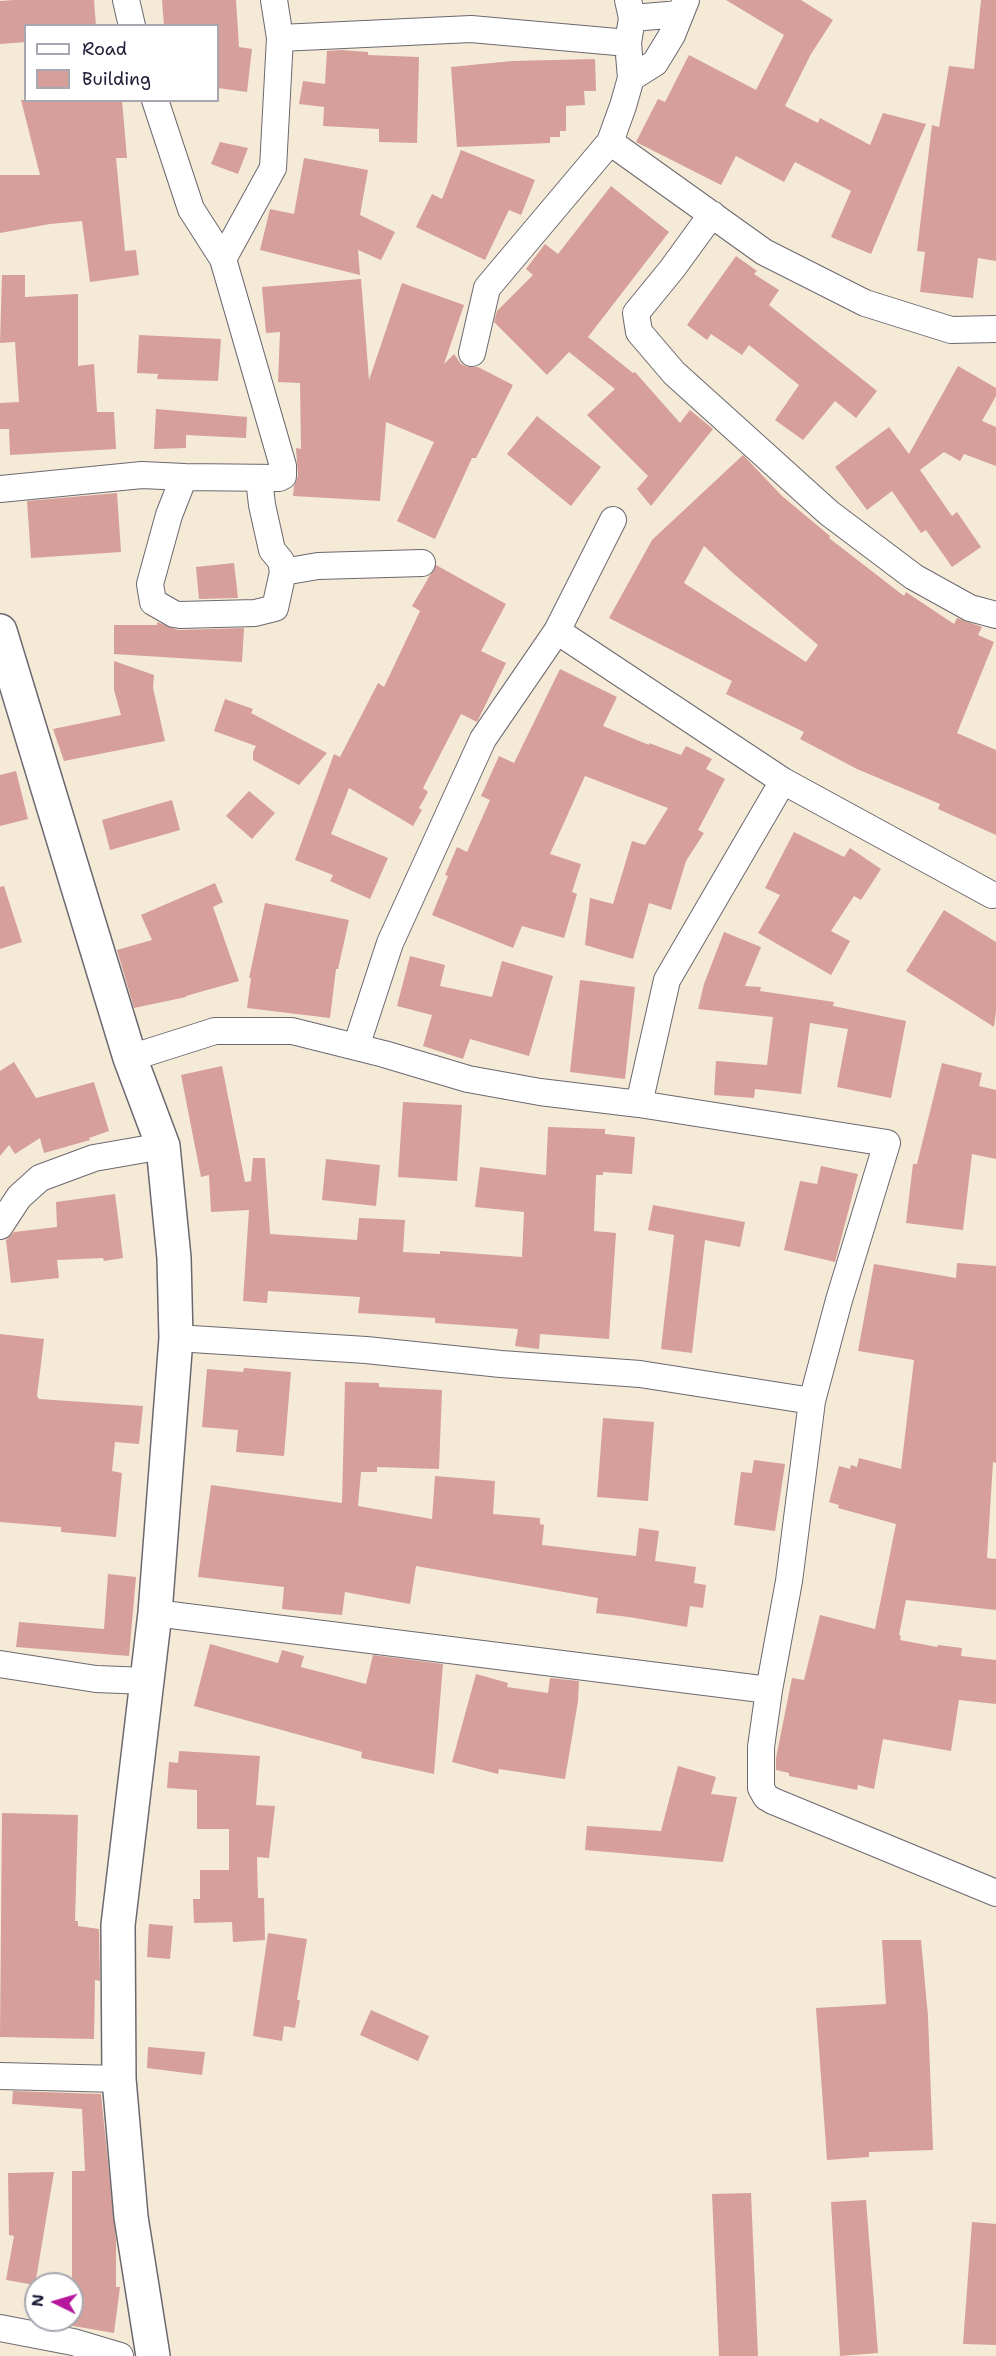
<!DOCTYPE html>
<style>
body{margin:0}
#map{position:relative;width:996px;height:2356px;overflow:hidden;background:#f4ead5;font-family:"Shantell Sans",sans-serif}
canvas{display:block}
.legend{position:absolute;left:24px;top:24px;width:195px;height:78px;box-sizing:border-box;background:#fff;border:2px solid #a7a7b1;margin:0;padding:8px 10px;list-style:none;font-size:18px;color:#22223b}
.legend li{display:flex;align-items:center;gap:12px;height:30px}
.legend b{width:30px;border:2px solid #a7a7b1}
.north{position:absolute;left:24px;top:2272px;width:60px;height:60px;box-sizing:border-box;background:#fff;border:2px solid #a7a7b1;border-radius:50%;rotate:275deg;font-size:16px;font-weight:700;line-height:24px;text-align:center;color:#22223b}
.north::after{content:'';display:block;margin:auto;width:21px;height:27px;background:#b5179e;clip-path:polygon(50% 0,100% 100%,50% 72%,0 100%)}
</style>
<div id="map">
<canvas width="996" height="2356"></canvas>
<ul class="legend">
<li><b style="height:8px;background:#fff"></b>Road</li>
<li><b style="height:16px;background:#d69f9a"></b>Building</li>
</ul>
<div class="north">N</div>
</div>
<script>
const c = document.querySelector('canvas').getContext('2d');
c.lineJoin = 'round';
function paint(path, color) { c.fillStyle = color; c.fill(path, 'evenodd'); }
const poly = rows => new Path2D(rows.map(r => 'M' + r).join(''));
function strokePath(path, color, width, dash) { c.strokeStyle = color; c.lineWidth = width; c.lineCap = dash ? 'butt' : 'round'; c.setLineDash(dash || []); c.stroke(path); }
paint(poly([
 [14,0,94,0,96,26,26,26,26,42,0,44,0,1],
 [162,0,236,0,239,47,252,49,247,92,218,88,218,26,164,26],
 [726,0,801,0,833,20,811,54,785,106,818,123,820,118,870,145,883,113,926,124,871,254,831,237,851,191,795,162,784,182,736,156,721,185,636,142,658,99,665,102,689,55,756,90,784,35],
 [981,0,996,0,996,261,978,258,973,298,920,292,925,252,917,251,932,125,939,127,949,66,974,69],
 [341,50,368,52,368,55,419,57,417,143,379,142,379,129,323,126,324,107,299,104,303,81,325,84,327,51],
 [595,59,596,91,584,91,585,105,566,106,566,131,560,131,560,137,550,137,550,143,457,147,451,67,512,61],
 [21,100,122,100,127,158,116,158,125,251,136,250,139,275,90,282,82,221,50,224,0,233,0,175,40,175],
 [220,142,248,148,238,174,211,164],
 [461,150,535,180,521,215,509,210,485,260,416,227,432,194,442,199],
 [304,158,368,170,360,215,395,232,381,260,358,250,360,275,260,250,270,209,294,214],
 [611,186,669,232,588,337,633,373,635,372,680,423,690,410,713,429,651,506,637,489,648,476,587,415,615,389,569,352,547,375,494,322,497,311,533,275,526,269,545,244,558,254],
 [736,256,757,271,754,274,779,290,769,305,877,391,856,418,835,401,803,440,775,420,799,385,749,345,742,355,711,334,707,340,687,325],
 [2,275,25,275,25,297,78,294,78,366,94,364,97,412,114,412,116,449,10,455,9,429,0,429,0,403,19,402,15,342,0,343],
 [361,279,369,380,402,283,464,305,444,364,454,354,461,364,468,367,478,367,513,385,476,458,472,458,435,539,397,521,434,442,386,422,380,501,293,496,294,486,298,476,296,448,301,449,300,383,278,382,280,332,266,333,262,287],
 [139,335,221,339,218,381,157,379,158,374,137,373],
 [958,366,996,388,996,396,982,421,996,427,996,466,964,454,960,461,944,452,920,470,952,516,957,512,981,547,952,567,926,530,921,533,892,491,867,510,835,467,889,427,909,454],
 [156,409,247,417,246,438,186,435,186,448,154,449],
 [537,416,601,467,571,506,507,454],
 [743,455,782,496,830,536,829,538,904,596,906,592,954,624,957,618,982,627,978,635,994,642,957,733,996,750,996,835,938,809,940,804,857,769,800,739,804,732,726,694,732,681,609,618,652,540],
 [704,546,734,574,818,645,806,662,684,583],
 [117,493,121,552,31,558,27,501],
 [234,563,238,598,199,599,196,567],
 [436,565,506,604,481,651,506,663,477,722,461,714,423,788,428,792,419,808,422,810,413,826,349,788,331,834,388,858,370,899,330,881,333,875,295,860,334,754,340,757,378,683,384,687,420,611,412,606],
 [157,622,178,630,244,628,242,662,114,654,114,625,157,625],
 [114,661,154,675,153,688,165,741,64,761,53,729,121,715,114,690],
 [560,669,617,697,603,726,649,745,649,743,681,755,686,746,712,759,706,769,725,779,698,830,704,833,686,861,671,910,649,903,633,959,585,945,590,898,613,904,632,841,645,845,668,808,585,776,550,854,581,864,572,892,577,894,564,938,522,926,513,948,432,915,448,876,445,875,457,847,467,852,490,800,481,796,499,756,514,763],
 [225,699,253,709,251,713,327,753,299,785,253,760,253,752,256,746,214,731],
 [16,771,28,819,0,826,0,775],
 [249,791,275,813,252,839,226,816],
 [172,800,180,830,110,850,102,820],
 [794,832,844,857,850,848,881,869,861,900,854,896,831,931,850,941,831,975,758,933,780,895,765,888],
 [215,883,223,902,213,907,239,981,186,996,186,997,134,1008,117,950,152,940,141,915],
 [4,886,22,942,0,949,0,887],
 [265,903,349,920,338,969,336,969,330,1018,247,1008,251,978,249,978],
 [944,910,996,942,996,1011,994,1027,906,971],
 [724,932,761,947,745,986,761,987,760,991,834,1002,833,1006,906,1021,891,1098,837,1087,848,1029,810,1023,801,1094,755,1089,754,1098,714,1095,716,1061,767,1065,773,1017,698,1009,704,984],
 [410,956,445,965,440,986,492,997,502,961,553,976,529,1056,470,1039,463,1059,423,1046,432,1015,397,1006],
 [580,980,635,987,625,1079,570,1072],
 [14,1062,36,1098,94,1082,109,1131,89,1138,90,1140,44,1153,40,1138,15,1154,9,1145,0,1156,0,1071],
 [942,1063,982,1073,979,1086,996,1090,996,1159,972,1154,963,1230,906,1223,913,1164,917,1164],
 [222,1066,245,1182,251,1181,253,1158,265,1158,270,1234,357,1240,359,1218,405,1220,403,1252,440,1254,440,1251,522,1257,524,1212,475,1207,480,1167,546,1175,548,1127,605,1129,605,1134,635,1137,632,1174,603,1172,603,1175,596,1175,594,1231,616,1233,609,1339,540,1334,539,1349,515,1346,518,1329,435,1323,435,1318,358,1313,360,1297,268,1291,267,1303,243,1301,249,1210,211,1212,209,1175,201,1177,181,1075],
 [403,1102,462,1105,457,1181,398,1177],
 [326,1159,380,1165,376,1206,322,1200],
 [821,1166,858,1174,835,1262,784,1250,800,1181,817,1184],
 [115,1194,123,1258,104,1261,103,1258,57,1260,59,1278,11,1283,6,1240,14,1232,57,1227,56,1202],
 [653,1205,745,1222,740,1247,705,1240,692,1353,661,1349,674,1235,648,1230],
 [957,1263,996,1266,996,1463,993,1462,987,1558,996,1559,996,1610,906,1600,899,1635,901,1636,900,1640,937,1647,938,1645,962,1648,961,1656,996,1660,996,1704,959,1700,951,1751,883,1739,874,1789,858,1785,857,1790,789,1776,789,1773,776,1770,776,1758,792,1678,804,1680,820,1615,875,1629,896,1524,838,1508,839,1505,829,1502,839,1466,850,1469,851,1465,857,1467,859,1458,901,1469,914,1360,858,1351,874,1264,956,1278],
 [0,1334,44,1339,37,1396,39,1399,143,1406,139,1444,115,1442,112,1471,122,1473,116,1537,61,1532,61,1527,0,1522],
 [244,1368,291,1372,284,1456,236,1452,238,1430,202,1427,207,1369,243,1372],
 [345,1382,379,1383,379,1387,442,1390,439,1469,377,1467,377,1472,361,1472,358,1506,432,1519,435,1476,495,1481,493,1514,540,1518,540,1524,544,1525,542,1545,636,1556,639,1528,659,1531,655,1561,696,1567,694,1583,706,1585,703,1608,690,1606,687,1627,629,1617,596,1613,598,1598,416,1566,410,1604,345,1592,342,1615,282,1609,284,1587,198,1577,211,1485,342,1503],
 [603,1418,654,1422,648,1501,597,1497],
 [754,1460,785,1464,775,1531,734,1525,741,1472,752,1473],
 [108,1574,136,1577,129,1656,16,1647,19,1622,104,1629],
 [210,1644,278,1663,282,1650,304,1656,301,1667,366,1684,373,1655,443,1664,434,1774,361,1758,362,1752,194,1706],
 [476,1674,508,1683,507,1687,548,1693,550,1678,579,1681,578,1701,565,1779,499,1769,498,1774,452,1762],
 [179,1751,260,1756,256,1805,275,1806,269,1858,257,1857,258,1898,264,1898,265,1940,233,1942,232,1922,194,1923,193,1899,200,1899,200,1870,229,1870,229,1829,197,1829,197,1790,167,1788,169,1762,178,1763],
 [678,1766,716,1777,711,1794,737,1797,723,1862,585,1850,587,1826,661,1831],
 [2,1813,78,1815,75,1921,78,1921,78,1926,99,1929,100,1981,95,1980,94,2039,0,2037],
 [149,1924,173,1926,170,1959,147,1957],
 [268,1933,307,1939,297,2000,300,2000,295,2028,284,2026,282,2041,253,2036],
 [882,1940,921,1940,928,2016,933,2150,869,2152,869,2157,827,2160,816,2008,886,2004],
 [371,2010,429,2036,418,2061,360,2035],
 [148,2047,205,2052,202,2075,147,2068],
 [13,2091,101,2094,116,2241,116,2287,120,2287,114,2333,56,2323,57,2320,72,2320,72,2171,85,2171,82,2109,12,2104],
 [54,2172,35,2285,6,2280,14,2236,9,2235,8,2173],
 [751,2193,758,2356,719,2356,712,2194],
 [866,2200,878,2353,840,2356,831,2202],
 [972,2222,996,2224,996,2345,963,2344]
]), '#d69f9a');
const minor = poly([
 [126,0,132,26],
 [632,18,680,14],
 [280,38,471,29,628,43],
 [631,78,655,63,672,35,686,0],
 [155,100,191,209,223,259,283,466,283,476,279,478,184,477,169,515,150,584,153,602,174,614,180,615,255,613,275,608,283,572,281,561,272,550,262,505,259,478],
 [610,142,764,252,865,303,951,330,996,329],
 [712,214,672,269,636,313,639,332,674,373,829,513,914,577,970,608,996,615],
 [223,259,273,168,280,38,274,0],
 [472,353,487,288,610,142,623,106,631,78,628,43,632,18,628,0],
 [0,489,142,475,184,477],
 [283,572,318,566,422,563],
 [557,631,783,781,992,895],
 [356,1047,390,943,483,739,557,631,613,520],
 [130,1058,215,1031,292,1031,384,1054,468,1079,540,1092,639,1104,887,1143,839,1300,812,1401,789,1581,769,1690,761,1747,761,1788,766,1797,773,1801,996,1893],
 [639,1104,667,980,783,781],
 [0,1226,19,1197,40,1178,94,1158,163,1146],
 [176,1338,366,1350,501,1364,640,1374,812,1401],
 [155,1613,769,1690],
 [0,1664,96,1679,147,1681],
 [0,2076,119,2079],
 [0,2328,73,2342,120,2356]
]);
const tertiary = poly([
 [0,631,130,1058,163,1146,174,1258,176,1338,155,1613,118,1925,119,2079,131,2217,153,2356]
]);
strokePath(minor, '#6c6871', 28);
strokePath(tertiary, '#6c6871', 36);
strokePath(minor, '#fff', 26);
strokePath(tertiary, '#fff', 33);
</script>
